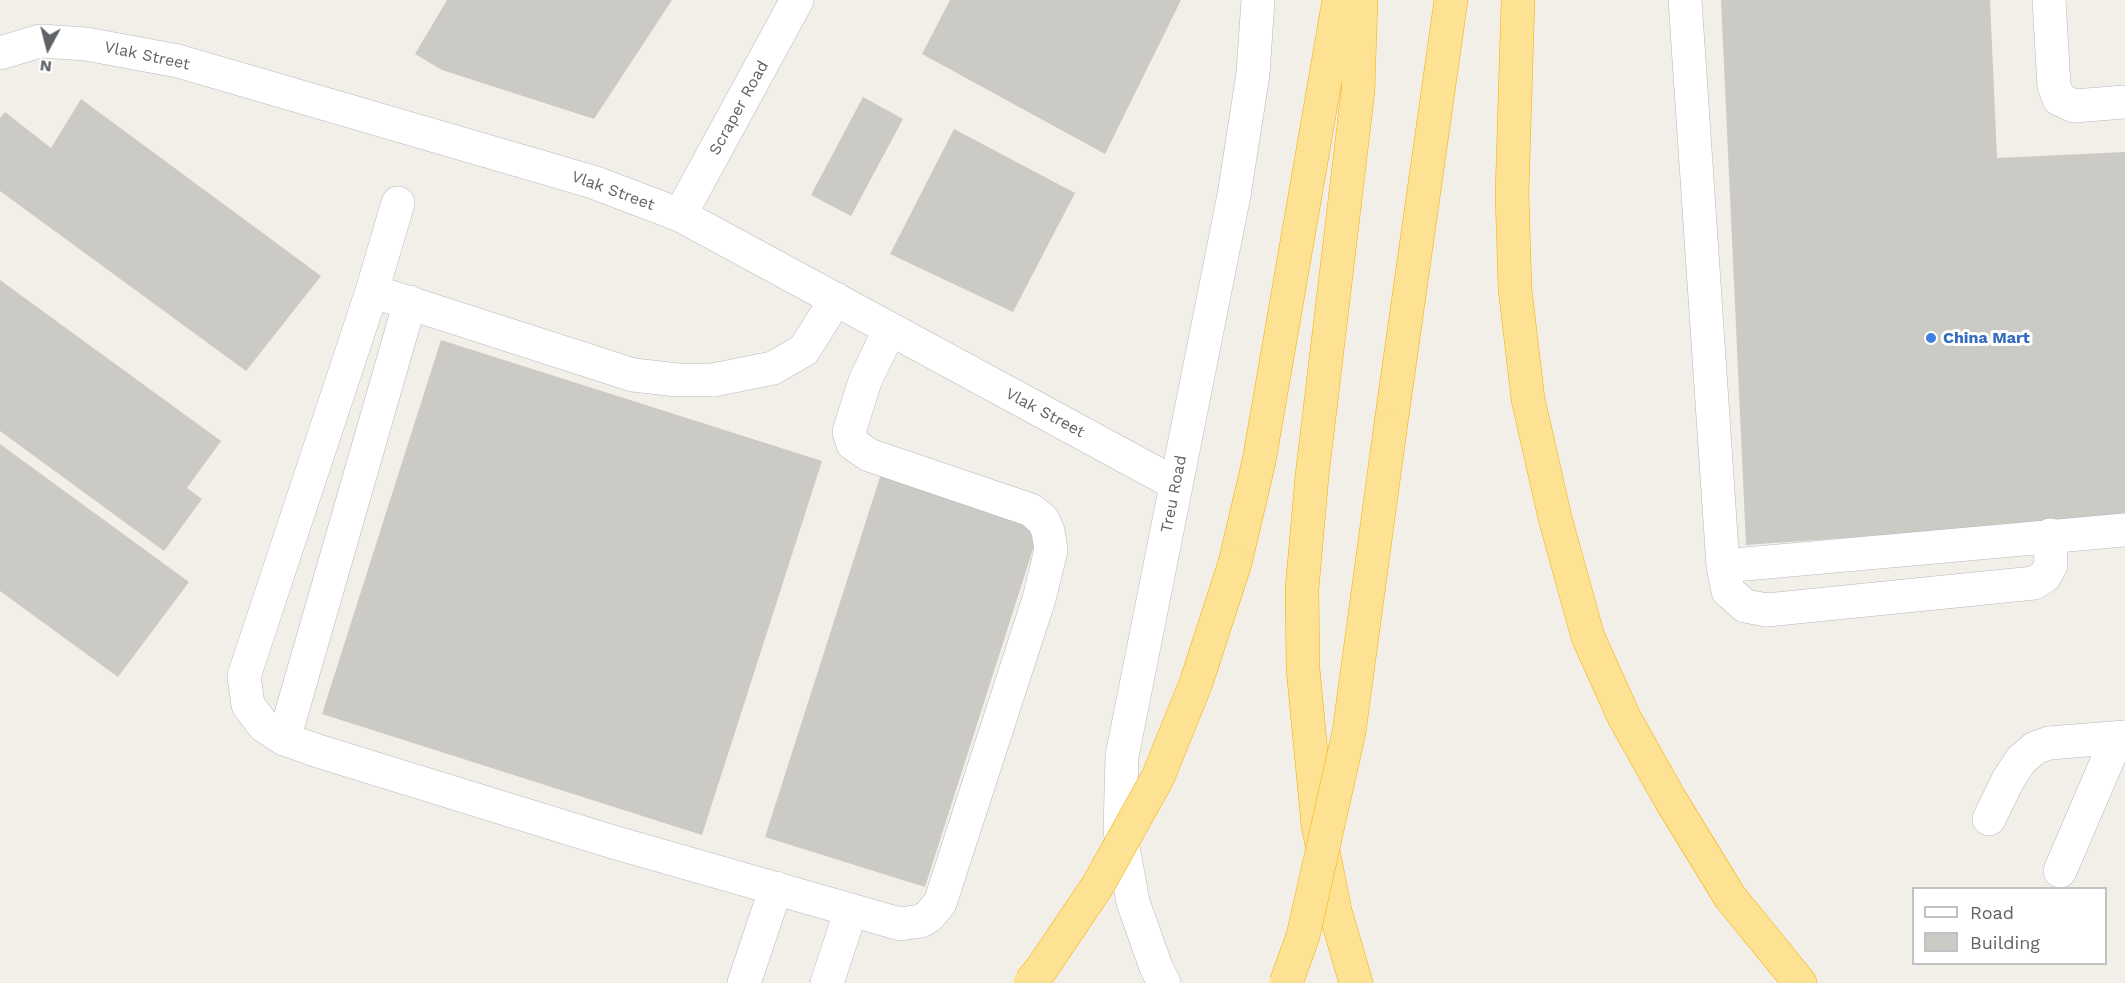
<!DOCTYPE html>
<style>
body{margin:0}
#map{position:relative;width:2125px;height:983px;overflow:hidden;background:#f1efe8;font-family:"Work Sans",sans-serif}
canvas{display:block}
.legend{position:absolute;left:1912px;top:887px;width:195px;height:78px;box-sizing:border-box;background:#fff;border:2px solid #bfc1c3;margin:0;padding:8px 10px;list-style:none;font-size:18px;color:#5f6368}
.legend li{display:flex;align-items:center;gap:12px;height:30px}
.legend b{width:30px;border:2px solid #bfc1c3}
.north{position:absolute;left:18px;top:18px;width:60px;height:60px;-webkit-text-stroke:4px #fff;paint-order:stroke;rotate:187deg;font-size:16px;font-weight:700;line-height:24px;text-align:center;color:#5f6368}
.north::after{content:'';display:block;margin:auto;width:21px;height:27px;background:#5f6368;clip-path:polygon(50% 0,100% 100%,50% 72%,0 100%)}
</style>
<div id="map">
<canvas width="2125" height="983"></canvas>
<ul class="legend">
<li><b style="height:8px;background:#fff"></b>Road</li>
<li><b style="height:16px;background:#cccac5"></b>Building</li>
</ul>
<div class="north">N</div>
</div>
<script>
const c = document.querySelector('canvas').getContext('2d');
c.lineJoin = 'round';
function paint(path, color) { c.fillStyle = color; c.fill(path, 'evenodd'); }
const poly = rows => new Path2D(rows.map(r => 'M' + r).join(''));
function strokePath(path, color, width, dash) { c.strokeStyle = color; c.lineWidth = width; c.lineCap = dash ? 'butt' : 'round'; c.setLineDash(dash || []); c.stroke(path); }
function write(font, color, halo, rows, align = 'center') {
  c.font = font + ' "Work Sans",sans-serif'; c.lineWidth = 6; c.setLineDash([]); c.textBaseline = 'middle'; c.strokeStyle = halo; c.fillStyle = color; for (const [text, x, y, turn = 0] of rows) {
    c.save(); c.translate(x, y); c.rotate((+turn || 0) * Math.PI / 180); c.textAlign = isNaN(turn) ? turn : align; if (halo) c.strokeText(text, 0, 0); c.fillText(text, 0, 0); c.restore();
  }
}
paint(poly([
 [447,0,672,0,594,119,442,70,415,54],
 [950,0,1181,0,1105,154,922,54],
 [1721,0,1990,0,1997,158,2125,152,2125,518,1746,545],
 [863,97,903,119,851,216,811,195],
 [81,99,321,276,246,371,0,191,0,118,5,112,51,148],
 [954,129,1075,193,1013,312,890,254],
 [0,280,221,441,187,488,202,499,164,551,0,431],
 [441,340,822,461,702,835,322,714],
 [0,444,189,582,118,677,0,591],
 [881,474,1041,524,925,887,765,837]
]), '#cccac5');
const minor = poly([
 [1685,0,1723,566,1728,591,1745,606,1767,610,2034,583,2045,576,2051,565,2050,535],
 [2049,0,2054,86,2059,99,2074,106,2125,102],
 [0,53,40,41,86,44,178,61,593,182,680,215,1176,484],
 [680,215,797,0],
 [372,291,398,203],
 [836,299,804,350,773,368,713,380,678,380,633,375,372,291,244,676,248,705,264,726,284,739,318,751,613,842,900,924,921,921,929,916,940,903,1039,599,1051,550,1048,531,1043,520,1031,510,869,455,853,444,849,432,865,381,890,329],
 [1723,566,2125,530],
 [284,739,410,302],
 [1989,819,2008,780,2021,760,2035,748,2049,743,2125,737],
 [2060,871,2117,738],
 [744,983,776,888],
 [827,983,851,910],
 [1164,983,1156,967,1133,902,1120,831,1122,756,1234,195,1253,74,1258,0]
]);
const highway = poly([
 [1518,0,1512,194,1515,289,1528,399,1555,518,1588,637,1624,717,1670,799,1730,897,1800,983],
 [1390,430,1451,0],
 [1235,563,1259,461,1339,0],
 [1356,983,1335,911,1318,825,1303,669,1302,589,1312,476,1358,91,1361,0]
]);
strokePath(minor, '#b5b8bc', 34);
strokePath(highway, '#f9ab00', 34);
strokePath(minor, '#fff', 33);
strokePath(highway, '#fde293', 33);
const highwayBridge = poly([
 [1030,983,1042,968,1098,885,1158,777,1196,683,1235,563],
 [1286,983,1303,936,1349,732,1390,430]
]);
strokePath(highwayBridge, '#f9ab00', 34, []);
strokePath(highwayBridge, '#fde293', 33);
for (const [x, y, r, color] of [
 [1931,338,6,"#3f7fe0"]
]) { const dot = new Path2D(); dot.arc(x, y, r, 0, 2 * Math.PI); c.fillStyle = color; c.fill(dot); strokePath(dot, '#fff', 2); }
write('16px', '#5f6368', '#fff', [
 ["Vlak Street",147,56,12],
 ["Scraper Road",739,108,-61],
 ["Vlak Street",613,191,20],
 ["Vlak Street",1045,413,28],
 ["Treu Road",1174,494,-79]
]);
write('bold 16px', '#366cbe', '#fff', [
 ["China Mart",1943,338]
], 'left');
</script>
